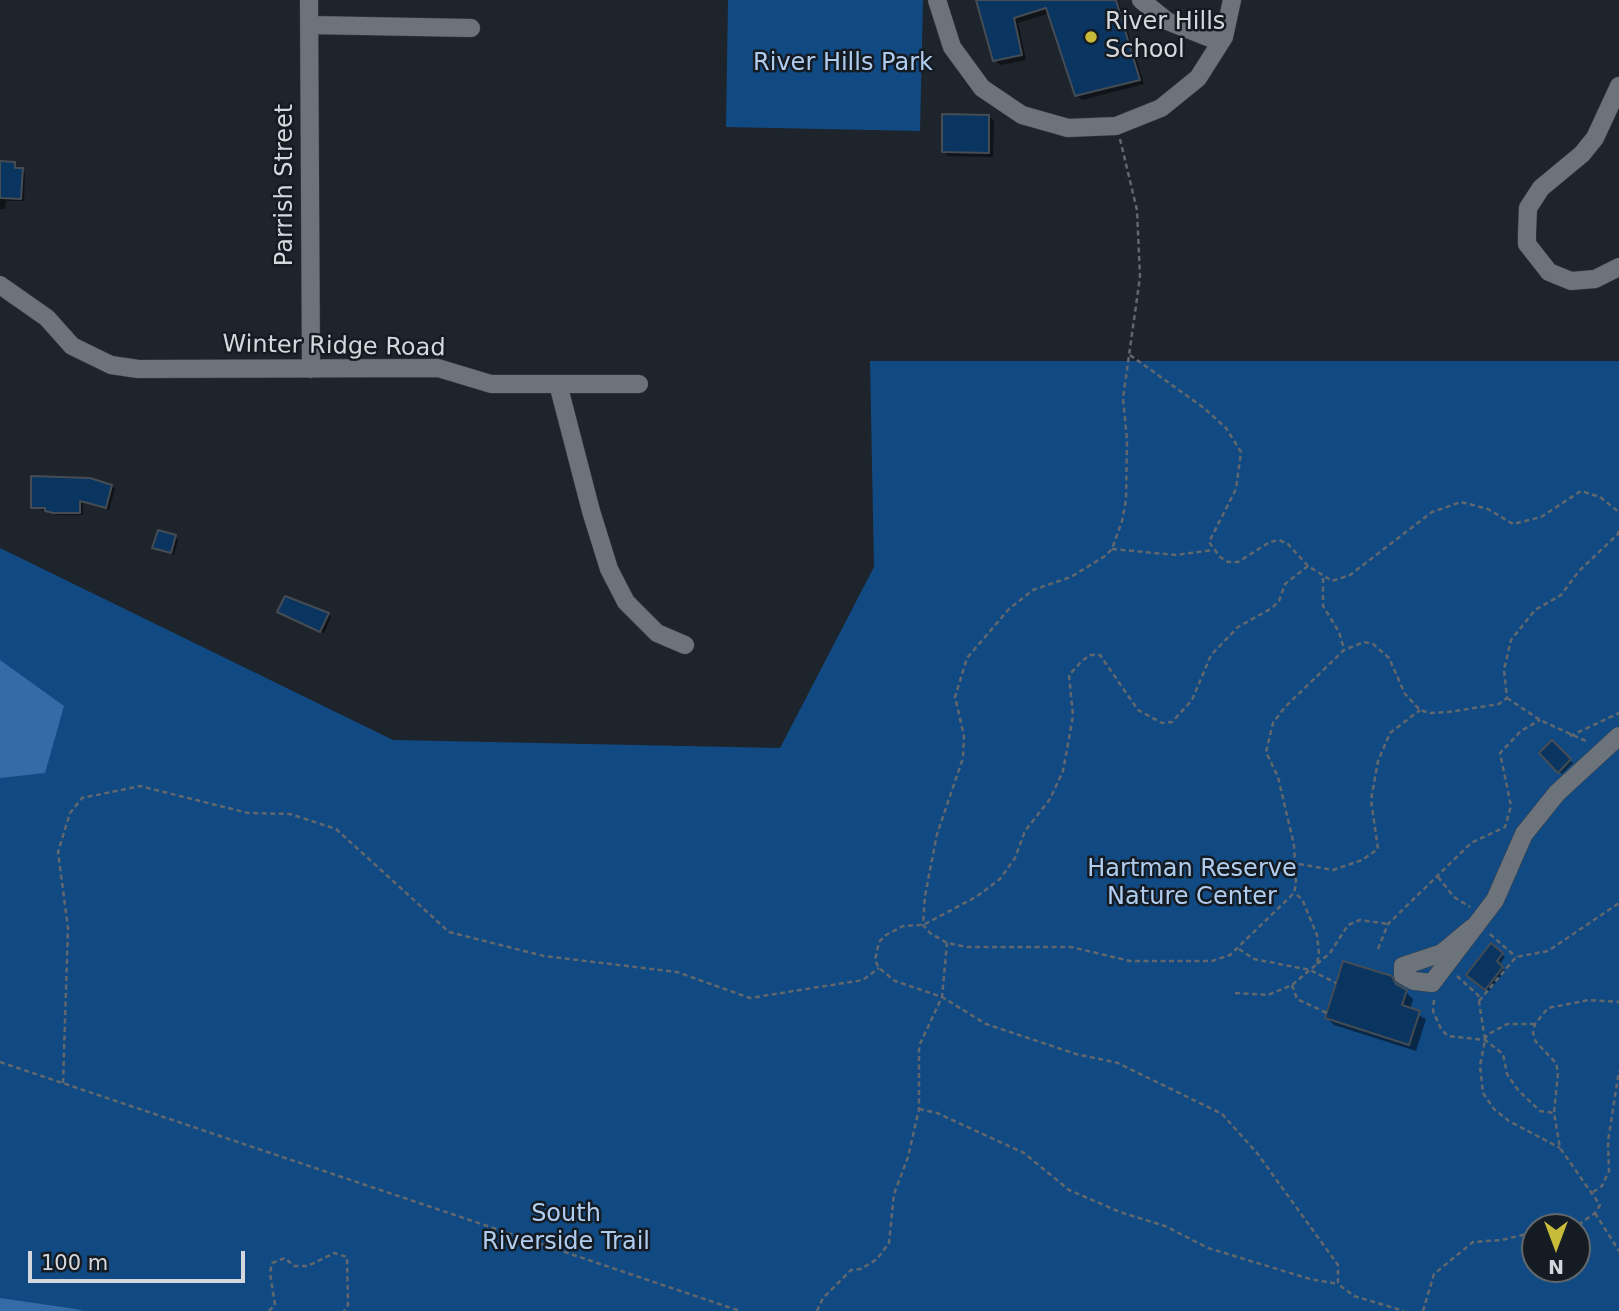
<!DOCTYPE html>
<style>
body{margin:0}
#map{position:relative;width:1619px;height:1311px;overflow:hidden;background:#1e242b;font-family:"DejaVu Sans",sans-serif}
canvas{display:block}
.north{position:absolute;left:1521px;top:1213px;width:70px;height:70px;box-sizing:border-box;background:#151b22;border:2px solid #61676c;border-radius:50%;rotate:180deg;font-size:19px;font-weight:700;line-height:28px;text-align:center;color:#d4d8dc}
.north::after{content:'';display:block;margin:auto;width:24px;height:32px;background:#c9bb3a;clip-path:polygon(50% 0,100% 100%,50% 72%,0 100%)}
.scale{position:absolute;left:28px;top:1251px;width:217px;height:32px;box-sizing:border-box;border:4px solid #d4d8dc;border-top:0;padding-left:9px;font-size:21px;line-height:24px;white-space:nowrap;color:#d4d8dc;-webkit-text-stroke:5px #151b22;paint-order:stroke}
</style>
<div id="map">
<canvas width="1619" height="1311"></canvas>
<div class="north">N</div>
<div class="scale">100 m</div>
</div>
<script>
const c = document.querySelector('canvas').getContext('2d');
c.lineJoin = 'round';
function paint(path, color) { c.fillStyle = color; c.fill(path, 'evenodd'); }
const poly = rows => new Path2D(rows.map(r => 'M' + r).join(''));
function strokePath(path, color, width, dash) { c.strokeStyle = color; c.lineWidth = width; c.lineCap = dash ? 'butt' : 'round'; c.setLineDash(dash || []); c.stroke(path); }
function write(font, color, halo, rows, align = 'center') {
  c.font = font + ' "DejaVu Sans",sans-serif'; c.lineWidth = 5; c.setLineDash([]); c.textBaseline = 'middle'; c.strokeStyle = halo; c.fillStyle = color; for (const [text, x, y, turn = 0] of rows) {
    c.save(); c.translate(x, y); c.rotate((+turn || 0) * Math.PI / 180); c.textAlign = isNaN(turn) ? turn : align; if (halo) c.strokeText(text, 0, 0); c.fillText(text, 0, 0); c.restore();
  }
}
paint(poly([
 [728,0,923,0,920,131,726,127],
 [870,361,1619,361,1619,1311,0,1311,0,548,393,740,780,748,874,567],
 [1535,1227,1577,1227,1577,1269,1535,1269]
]), '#114a83');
paint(poly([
 [0,660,64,706,45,773,0,778],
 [0,1298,76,1309,83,1311,0,1311]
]), '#356ba7');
paint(poly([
 [978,0,1118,0,1144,84,1082,100,1077,95,1050,13,1018,23,1026,60,1000,65,995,60],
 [989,116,994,121,993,157,948,156,943,151],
 [0,163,14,163,17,170,25,173,24,201,6,201,5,209,0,209],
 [112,486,115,489,109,510,83,503,83,515,57,515,33,507],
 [175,537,178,540,174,555,154,547],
 [279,612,328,614,331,617,324,633],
 [1552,742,1573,763,1562,774,1541,753],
 [1491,946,1505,957,1499,965,1505,971,1489,991,1471,978],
 [1391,978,1413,999,1410,1010,1426,1019,1416,1051,1334,1025,1327,1018]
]), '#0007');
const building = poly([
 [976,0,1116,0,1140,80,1075,96,1046,8,1014,18,1022,55,993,61,976,0],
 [942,114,989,115,989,153,942,152,942,114],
 [0,161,15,162,15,168,23,168,21,199,0,198,0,161],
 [31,476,90,478,112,485,106,508,80,501,80,513,53,513,45,511,45,508,31,508,31,476],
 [158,530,176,535,171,553,152,548,158,530],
 [285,596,329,613,320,632,277,612,285,596],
 [1552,740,1571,759,1558,773,1539,753,1552,740],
 [1491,943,1503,953,1497,961,1503,967,1485,990,1466,975,1491,943],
 [1343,961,1392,976,1396,984,1407,990,1402,1005,1420,1011,1409,1045,1325,1018,1343,961]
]);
paint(building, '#093560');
strokePath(building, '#454c54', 2);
const minor = poly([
 [309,0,311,369],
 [937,0,952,47,982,88,1022,115,1068,128,1116,126,1161,108,1198,78,1224,37,1232,0],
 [1141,0,1167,21,1220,42],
 [309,25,471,28],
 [1619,86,1595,138,1582,154,1541,188,1528,208,1527,233,1527,244,1549,272,1571,281,1595,279,1619,267],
 [0,285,47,318,72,346,111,365,138,369,438,368,491,384,639,384],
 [558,384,591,511,609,569,626,602,657,633,685,645],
 [1472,928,1442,953,1403,966,1403,975,1414,981,1432,983,1495,900,1524,834,1557,793,1619,736]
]);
strokePath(minor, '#393e44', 19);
strokePath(poly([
 [1120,139,1137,210,1140,277,1123,398,1127,440,1126,500,1122,521,1112,549,1105,556,1071,577,1033,590,1009,609,967,658,955,697,964,736,963,758,937,834,925,896,923,925,930,933,947,943,967,947,1071,947,1130,961,1212,961,1230,955,1294,893,1296,884,1294,845,1278,777,1266,752,1273,723,1285,707,1344,650,1364,642,1373,644,1389,658,1405,694,1420,710,1430,713,1449,712,1499,704,1507,698,1504,670,1511,640,1535,610,1561,595,1579,571,1618,534,1619,529],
 [1130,355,1204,408,1226,428,1241,452,1236,489,1209,542,1220,557,1228,562,1238,562,1270,542,1279,540,1288,544,1308,566,1332,581,1350,575,1432,512,1461,502,1488,509,1513,524,1541,517,1581,491,1600,497,1619,512],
 [1112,549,1176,555,1213,550],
 [1308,566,1285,584,1279,601,1272,608,1238,627,1211,655,1192,700,1172,722,1162,723,1138,710,1100,655,1090,655,1082,661,1069,675,1073,716,1063,771,1050,799,1025,831,1015,858,1000,879,976,897,923,925,903,926,886,935,879,942,875,960,879,968,895,981,942,997,986,1024,1076,1054,1118,1063,1222,1114,1257,1153,1338,1265,1338,1284,1354,1296,1404,1311],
 [1323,578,1323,606,1339,632,1344,649],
 [1507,698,1540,720,1588,742],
 [1570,736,1619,713],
 [1299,864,1333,870,1362,860,1378,849,1371,800,1378,761,1390,733,1420,710],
 [1438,877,1454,897,1470,907],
 [1490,934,1516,957],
 [1239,949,1254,959,1310,970,1336,983],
 [1378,949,1388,924,1471,843,1505,827,1511,806,1500,753,1521,731,1540,720],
 [1317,964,1330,953,1348,925,1360,920,1388,924],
 [1457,976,1478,995,1485,1040,1480,1066,1483,1093,1494,1109,1509,1121,1560,1148],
 [1292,985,1297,999,1327,1013],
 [1235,993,1268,995,1292,985,1317,964,1319,954,1317,935,1302,899,1294,893],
 [1434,1000,1433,1011,1441,1029,1448,1036,1485,1040,1503,1054,1507,1074,1518,1090,1540,1111,1554,1113],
 [1479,1001,1516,957,1548,951,1619,903],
 [1485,1040,1487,1035,1507,1024,1535,1024],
 [0,1062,740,1311],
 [63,1083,68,928,58,852,70,813,82,798,140,786,248,813,290,814,336,829,449,932,544,956,677,972,750,998,863,980,879,968],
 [919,1109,937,1113,1024,1153,1069,1190,1120,1212,1165,1226,1208,1248,1310,1279,1338,1284],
 [1593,1192,1602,1186,1609,1171,1608,1141,1619,1071],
 [1595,1213,1619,1251],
 [1553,1227,1578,1225,1595,1213,1600,1205,1560,1148,1554,1113,1558,1073,1556,1063,1536,1042,1533,1033,1535,1024,1548,1008,1589,1000,1619,1002],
 [269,1311,275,1305,270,1273,272,1263,285,1258,294,1266,308,1266,334,1253,347,1257,348,1305,344,1311],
 [817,1311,823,1298,851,1270,861,1269,877,1259,889,1243,894,1194,908,1157,919,1109,919,1046,942,997,947,943],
 [1423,1311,1434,1274,1473,1242,1502,1240,1535,1232]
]), '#62676d', 2.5, [5, 3.5]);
strokePath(minor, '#6c737b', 18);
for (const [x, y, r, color] of [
 [1091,37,7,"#c9bb3a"]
]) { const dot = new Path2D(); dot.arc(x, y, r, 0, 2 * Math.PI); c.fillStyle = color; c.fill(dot); strokePath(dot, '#151b22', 2.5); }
write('24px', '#d4d8dc', '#151b22', [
 ["River Hills",1105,23],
 ["School",1105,51]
], 'left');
write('24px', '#b0cdef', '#151b22', [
 ["River Hills Park",843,64],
 ["Hartman Reserve",1192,870],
 ["Nature Center",1192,898],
 ["South",566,1215],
 ["Riverside Trail",566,1243]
]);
write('24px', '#d4d8dc', '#151b22', [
 ["Parrish Street",286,185,-90],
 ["Winter Ridge Road",334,347,1]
]);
</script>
